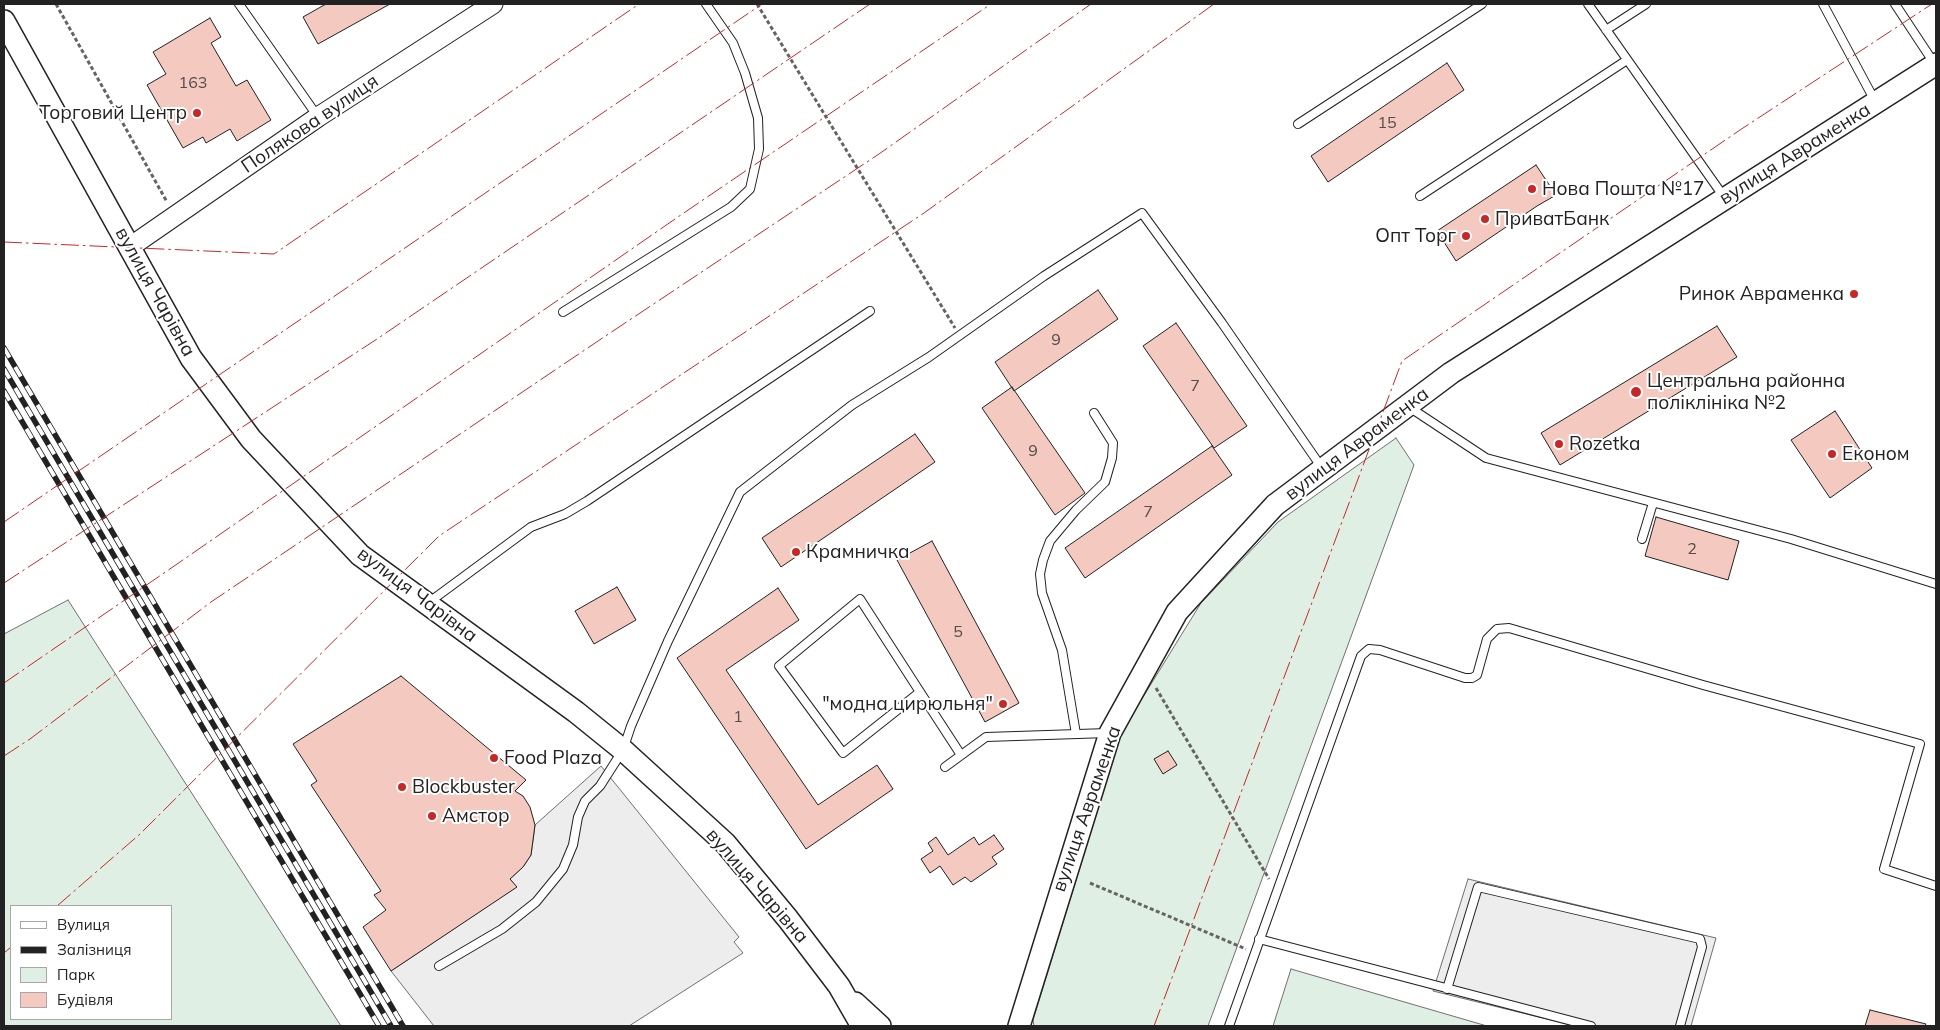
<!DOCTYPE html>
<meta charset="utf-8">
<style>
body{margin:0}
#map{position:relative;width:1940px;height:1030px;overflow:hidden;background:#fff;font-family:Mulish,sans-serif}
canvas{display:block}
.frame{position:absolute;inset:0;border:5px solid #222;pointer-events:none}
.legend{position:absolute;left:10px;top:905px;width:162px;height:115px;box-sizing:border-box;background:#fff;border:1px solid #a7a7a7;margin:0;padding:6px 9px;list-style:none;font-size:15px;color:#222}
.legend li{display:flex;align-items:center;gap:10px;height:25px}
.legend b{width:25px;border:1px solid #a7a7a7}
</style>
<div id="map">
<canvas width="1940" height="1030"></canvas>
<div class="frame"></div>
<ul class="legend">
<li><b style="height:6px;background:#fff"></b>Вулиця</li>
<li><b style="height:6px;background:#222"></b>Залізниця</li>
<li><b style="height:14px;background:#e0efe3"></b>Парк</li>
<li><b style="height:14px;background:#f3c9c0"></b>Будівля</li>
</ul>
</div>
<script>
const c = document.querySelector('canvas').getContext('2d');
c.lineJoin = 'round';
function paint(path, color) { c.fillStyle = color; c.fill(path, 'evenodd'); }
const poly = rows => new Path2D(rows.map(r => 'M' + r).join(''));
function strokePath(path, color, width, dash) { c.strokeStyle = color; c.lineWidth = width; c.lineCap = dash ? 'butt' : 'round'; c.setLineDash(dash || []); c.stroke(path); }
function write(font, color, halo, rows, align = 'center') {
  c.font = font + ' Mulish,sans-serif'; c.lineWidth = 4; c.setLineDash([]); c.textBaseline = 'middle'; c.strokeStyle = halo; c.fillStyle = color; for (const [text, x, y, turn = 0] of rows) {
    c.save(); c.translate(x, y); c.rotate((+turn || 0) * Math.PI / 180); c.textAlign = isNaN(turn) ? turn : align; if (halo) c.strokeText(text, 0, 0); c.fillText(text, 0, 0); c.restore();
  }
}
const green = poly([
 [1396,438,1414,465,1208,1026,1034,1026,1033,1020,1122,731,1201,603,1278,522,1396,438],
 [68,600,341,1026,4,1026,4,634,68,600],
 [11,906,171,906,171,1019,11,1019,11,906],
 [1291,969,1487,1026,1273,1026,1291,969]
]);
paint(green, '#e0efe3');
strokePath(green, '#6f6f6f', 1);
const parking = poly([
 [601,766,739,937,734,942,743,953,629,1026,434,1026,391,971,516,887,510,879,523,867,531,855,535,825,601,766],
 [1468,879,1716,938,1691,1026,1575,1026,1433,991,1468,879]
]);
paint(parking, '#ededed');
strokePath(parking, '#6f6f6f', 1);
const building = poly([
 [326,4,390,4,318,44,303,17,326,4],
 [210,18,221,37,211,43,236,86,247,80,271,120,237,141,230,129,206,143,203,137,183,148,147,85,166,74,153,52,210,18],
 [1447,63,1464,90,1328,182,1311,156,1447,63],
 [1536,165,1556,195,1537,206,1456,261,1437,231,1536,165],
 [1098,290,1118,319,1014,391,995,362,1098,290],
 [1176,323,1247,426,1214,448,1143,346,1176,323],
 [1717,326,1737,357,1560,465,1541,433,1717,326],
 [1012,387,1085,493,1055,515,982,408,1012,387],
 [1835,411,1872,468,1830,498,1791,440,1835,411],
 [915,434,935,462,781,567,762,538,915,434],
 [1212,446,1232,475,1085,578,1065,548,1212,446],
 [1656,517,1739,541,1728,580,1645,556,1656,517],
 [932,541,1019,703,985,722,897,560,932,541],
 [617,587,636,620,594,644,575,611,617,587],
 [778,588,799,620,726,670,818,805,877,765,893,789,806,849,677,658,778,588],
 [401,676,526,780,515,791,523,796,530,807,535,825,531,855,523,867,510,879,517,887,391,971,363,927,386,910,374,895,381,891,311,785,317,781,293,744,401,676],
 [1168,751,1177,765,1163,774,1154,759,1168,751],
 [994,835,1004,849,992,857,997,864,971,882,965,877,953,885,940,866,930,873,921,859,933,851,928,843,936,837,948,855,974,837,979,845,994,835],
 [1870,1010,1926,1024,1925,1026,1865,1026,1870,1010]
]);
paint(building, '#f3c9c0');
strokePath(building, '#222', 1);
const service = poly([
 [239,4,318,117],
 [1588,4,1724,197],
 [1823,4,1875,101],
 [1895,4,1934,63],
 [1606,30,1646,4],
 [1298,124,1482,4],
 [1420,196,1627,60],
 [563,312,731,207,750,189,759,149,758,118,745,73,733,43,706,4],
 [1409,407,1486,458,1791,539,1936,584],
 [1642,539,1653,503],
 [428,603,531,527,565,514,587,501,870,311],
 [920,692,843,753,779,666,860,599,920,692,961,755],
 [1076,734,1062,650,1042,593,1040,574,1043,560,1050,541,1076,510,1105,482,1112,458,1113,443,1094,413],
 [945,767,986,737,1108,733],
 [1259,939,1591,1026],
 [439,966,502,929,536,902,563,869,573,845,578,817,585,801,600,786,623,750,631,726,668,641,740,492,852,405,929,357,1044,276,1142,213,1222,323,1322,468],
 [1447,989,1478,887,1700,939,1702,947,1680,1026],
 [1229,1026,1361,656,1369,649,1380,650,1465,678,1472,678,1477,675,1487,639,1497,629,1509,628,1703,685,1920,744,1884,869,1936,886]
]);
const tertiary = poly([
 [130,247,318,117,493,4]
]);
const secondary = poly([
 [4,21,191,358,251,439,360,555,576,712,623,750,725,843,788,919,839,986,862,1026],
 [855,1003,880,1026],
 [1019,1026,1110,733,1177,612,1275,505,1451,373,1936,64]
]);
strokePath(service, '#222', 10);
strokePath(tertiary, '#222', 21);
strokePath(secondary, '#222', 24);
strokePath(poly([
 [56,4,167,202],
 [757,4,955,328],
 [1156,688,1269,879],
 [1090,883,1246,949]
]), '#646464', 3, [4, 2.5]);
strokePath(service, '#fff', 8);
strokePath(tertiary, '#fff', 19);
strokePath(secondary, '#fff', 21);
const rail = poly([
 [4,348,403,1026],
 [4,369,391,1026],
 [4,391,379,1026]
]);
strokePath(rail, '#222', 5.5);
strokePath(rail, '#fff', 4, [11]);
strokePath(poly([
 [4,242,274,254,639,4],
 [4,522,762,4],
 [4,583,377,339,870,4],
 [4,683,180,562,675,219,991,4],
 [4,756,30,739,211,602,604,337,879,154,1091,4],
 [57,906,140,834,439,536,924,213,1214,4],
 [4,953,11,947],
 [1154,1026,1402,361,1740,130,1932,4]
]), '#c62828', 1, [18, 4, 2.5, 4]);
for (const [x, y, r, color] of [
 [197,113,5,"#c62828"],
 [1532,189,5,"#c62828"],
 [1485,219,5,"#c62828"],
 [1466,236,5,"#c62828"],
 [1854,294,5,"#c62828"],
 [1636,392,6,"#c62828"],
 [1559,444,5,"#c62828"],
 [1832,454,5,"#c62828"],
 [796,552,5,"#c62828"],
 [1003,704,5,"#c62828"],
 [494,758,5,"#c62828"],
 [402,787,5,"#c62828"],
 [432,816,5,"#c62828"]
]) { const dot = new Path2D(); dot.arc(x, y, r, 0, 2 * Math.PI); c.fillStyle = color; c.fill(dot); strokePath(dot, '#fff', 2); }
write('16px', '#564c4a', null, [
 ["163",193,83],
 ["15",1387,123],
 ["9",1056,340],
 ["7",1195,386],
 ["9",1033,451],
 ["7",1148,512],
 ["2",1692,549],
 ["5",958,632],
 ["1",738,717]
]);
write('19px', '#222', '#fff', [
 ["Торговий Центр",187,113,"right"],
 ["Нова Пошта №17",1542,189],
 ["ПриватБанк",1495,219],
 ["Опт Торг",1456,236,"right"],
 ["Ринок Авраменка",1844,294,"right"],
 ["Центральна районна",1647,381],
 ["поліклініка №2",1647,403],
 ["Rozetka",1569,444],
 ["Економ",1842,454],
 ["Крамничка",806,552],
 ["\"модна цирюльня\"",993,704,"right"],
 ["Food Plaza",504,758],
 ["Blockbuster",412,787],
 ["Амстор",442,816]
], 'left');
write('19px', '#222', '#fff', [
 ["Полякова вулиця",310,124,-34],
 ["вулиця Авраменка",1795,154,-32],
 ["вулиця Чарівна",155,292,61],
 ["вулиця Авраменка",1357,444,-37],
 ["вулиця Чарівна",417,595,37],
 ["вулиця Авраменка",1087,809,-71],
 ["вулиця Чарівна",757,886,49]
]);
</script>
